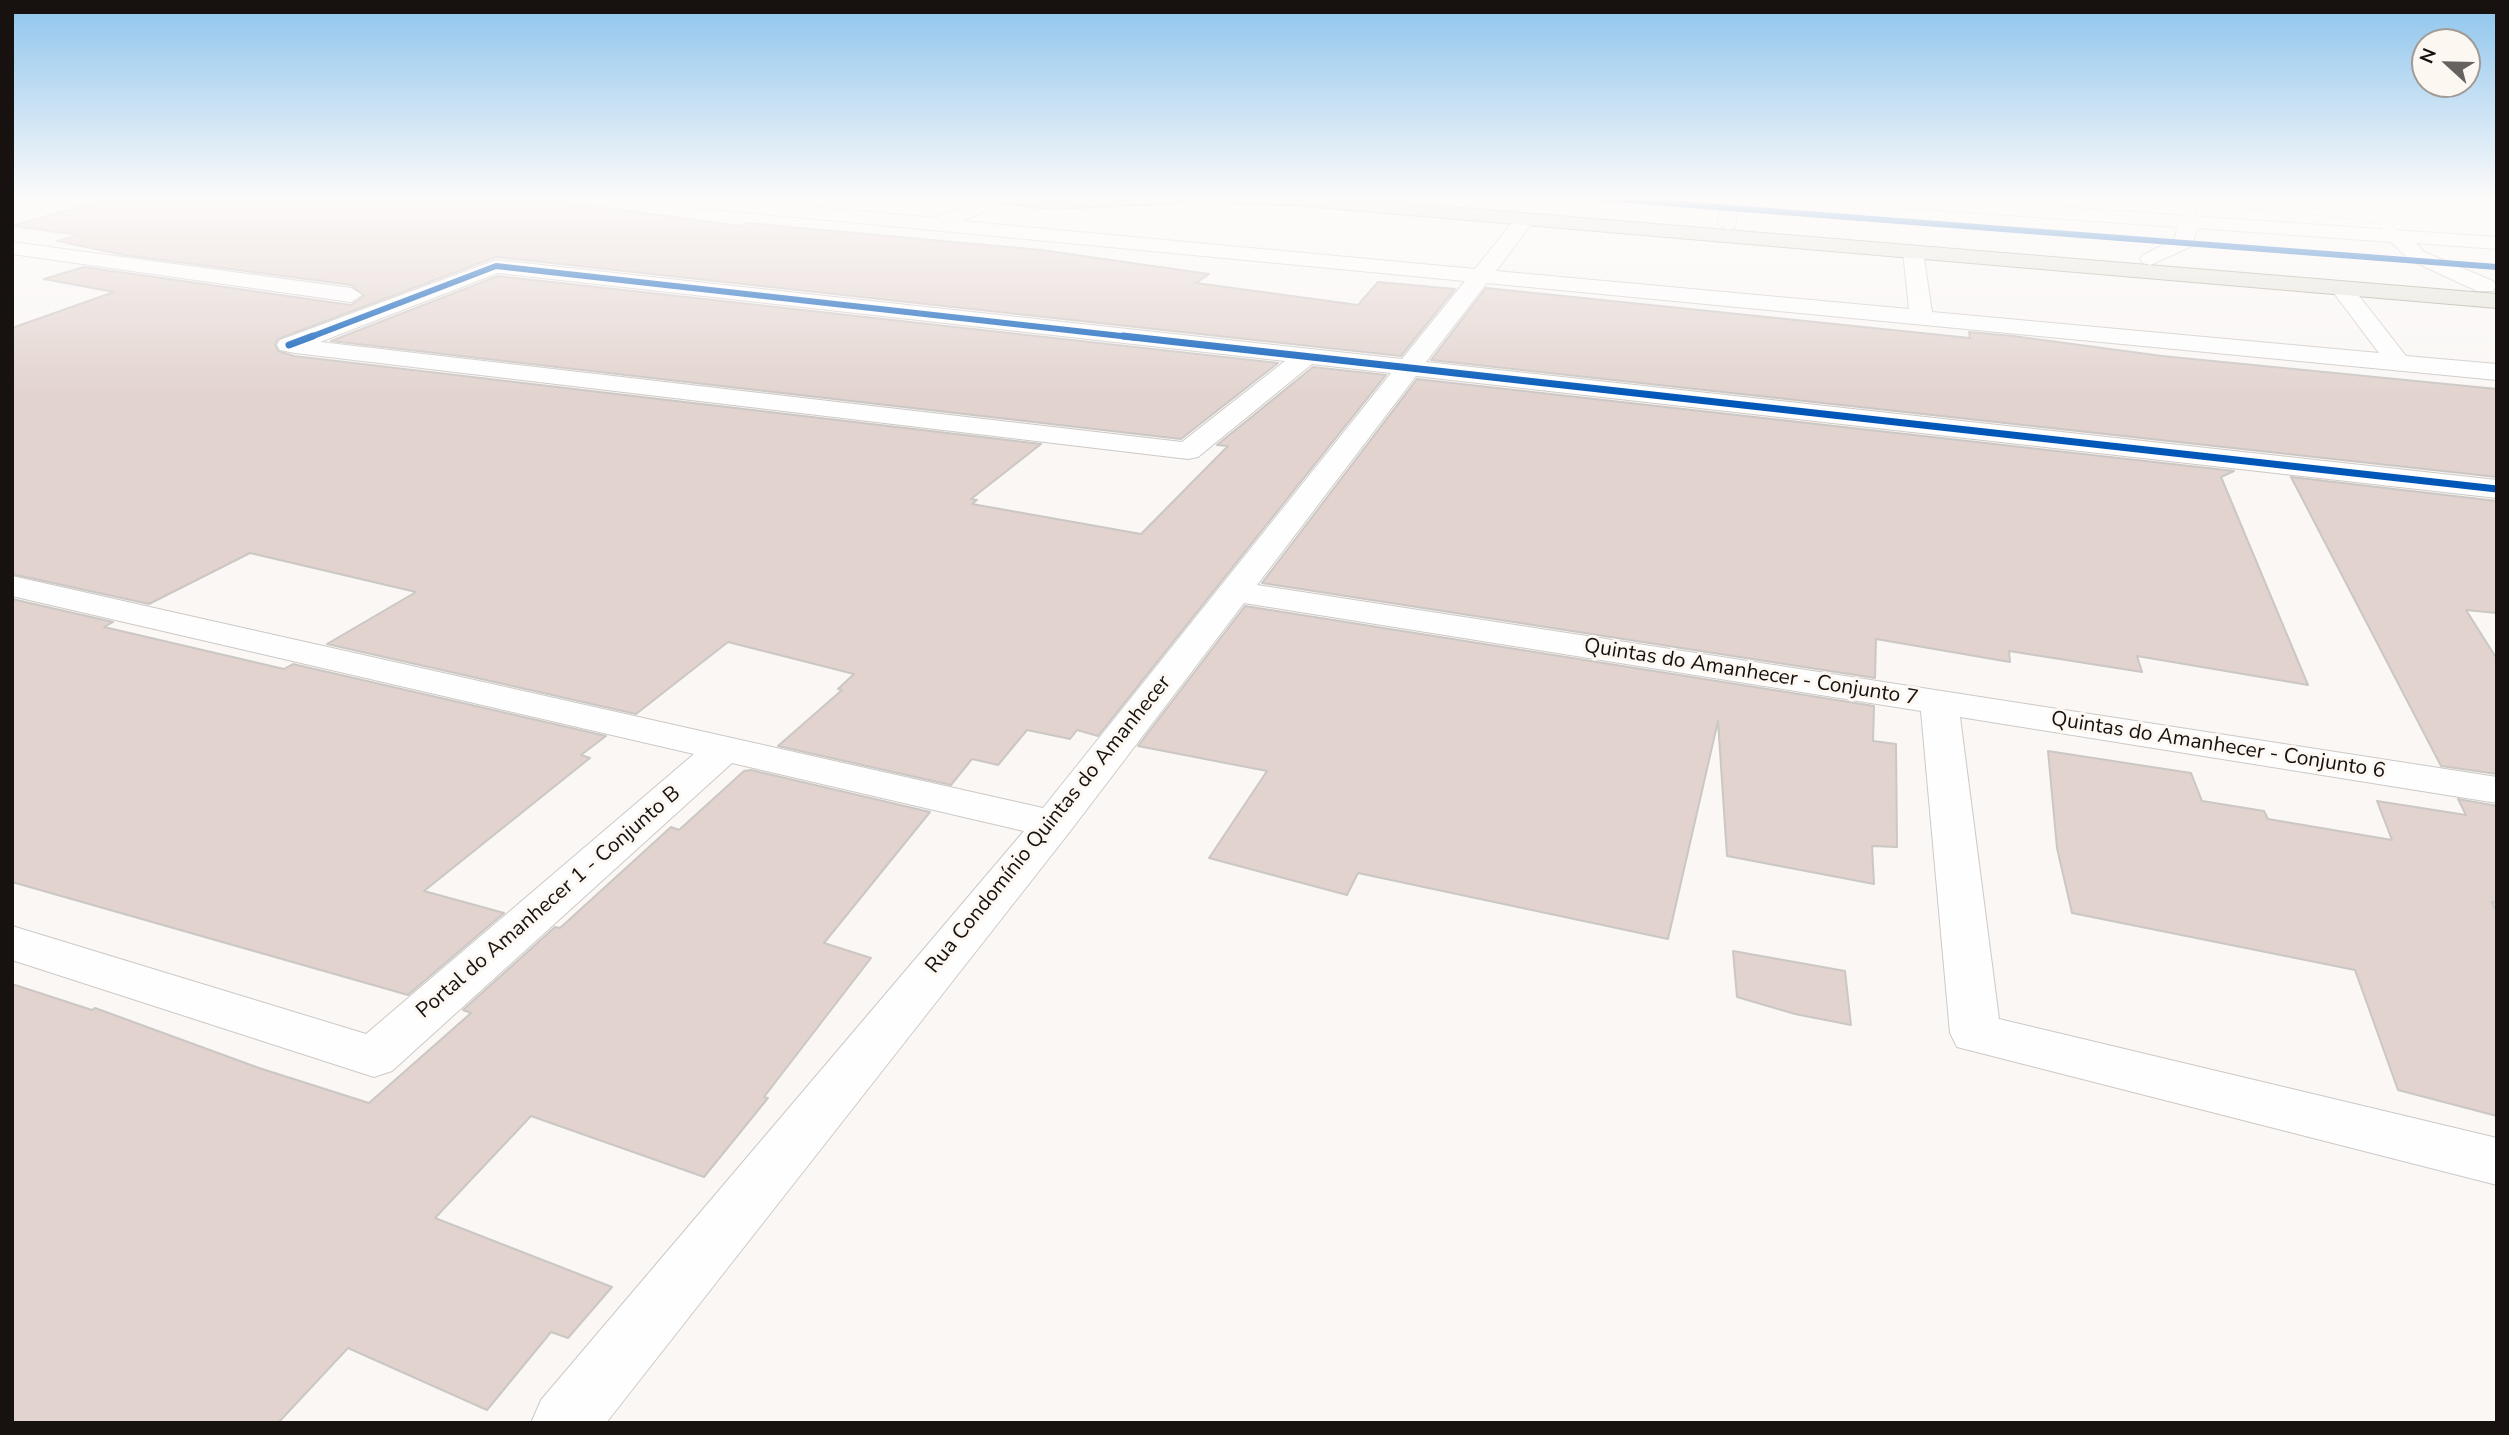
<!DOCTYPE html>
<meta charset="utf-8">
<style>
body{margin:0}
#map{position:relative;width:2509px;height:1435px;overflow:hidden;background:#faf7f5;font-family:"Nunito Sans",sans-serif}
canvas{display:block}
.frame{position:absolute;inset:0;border:14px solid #17120f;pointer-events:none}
.north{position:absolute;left:2411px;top:28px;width:70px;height:70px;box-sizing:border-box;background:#fdf7f2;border:2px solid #a19b97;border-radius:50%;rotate:292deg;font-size:19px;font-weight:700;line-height:28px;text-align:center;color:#17120f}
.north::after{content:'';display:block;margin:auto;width:24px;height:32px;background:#666260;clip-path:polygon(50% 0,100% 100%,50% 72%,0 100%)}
</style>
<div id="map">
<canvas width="2509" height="1435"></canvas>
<div class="frame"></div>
<div class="north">N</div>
</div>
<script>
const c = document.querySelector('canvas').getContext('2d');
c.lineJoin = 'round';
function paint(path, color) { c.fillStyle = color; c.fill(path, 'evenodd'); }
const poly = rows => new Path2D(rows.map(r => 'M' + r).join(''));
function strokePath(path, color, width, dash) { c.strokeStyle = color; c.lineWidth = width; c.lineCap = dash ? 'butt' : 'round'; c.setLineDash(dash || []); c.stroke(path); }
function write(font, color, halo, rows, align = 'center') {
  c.font = font + ' "Nunito Sans",sans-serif'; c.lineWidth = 6; c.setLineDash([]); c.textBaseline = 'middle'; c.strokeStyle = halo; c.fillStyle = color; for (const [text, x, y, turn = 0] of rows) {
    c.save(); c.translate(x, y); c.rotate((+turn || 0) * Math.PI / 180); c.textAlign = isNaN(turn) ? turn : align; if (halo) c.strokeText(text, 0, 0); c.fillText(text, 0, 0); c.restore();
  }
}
const building = poly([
 [115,197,528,197,740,226,747,223,1041,250,1209,274,1196,283,1358,305,1378,282,1455,289,1401,356,496,257,278,339,275,344,278,351,294,356,1041,444,971,499,977,500,972,504,1141,534,1228,446,1217,445,1313,367,1386,375,1098,736,1077,730,1070,739,1027,730,998,765,972,759,951,785,778,746,842,690,838,689,854,674,728,642,636,714,327,644,416,592,250,553,149,604,12,574,12,328,114,292,44,279,84,267,351,305,364,296,351,285,124,255,57,241,79,235,12,226,115,197],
 [498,276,1278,363,1181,439,331,341,498,276],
 [1486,288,1970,338,1969,332,2013,336,2162,356,2497,389,2497,477,1431,360,1486,288],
 [1417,379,2234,471,2221,477,2308,685,2137,656,2142,672,2009,651,2010,662,1876,639,1875,678,1262,583,1417,379],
 [2291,477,2497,501,2497,613,2466,610,2497,659,2497,774,2441,766,2291,477],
 [12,599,113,622,104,627,284,669,293,664,606,736,581,755,590,758,424,891,504,913,408,995,12,882,12,599],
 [1245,606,1874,706,1873,741,1896,744,1897,847,1872,846,1874,884,1727,856,1718,721,1668,939,1358,873,1347,895,1209,858,1267,771,1138,746,1245,606],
 [2048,751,2191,773,2202,801,2264,811,2268,819,2392,840,2377,801,2466,815,2458,799,2497,806,2497,903,2492,902,2497,912,2497,1116,2398,1090,2355,970,2072,913,2057,848,2048,751],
 [751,770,930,812,824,943,871,958,764,1097,768,1098,704,1177,531,1116,435,1218,612,1287,568,1338,551,1332,487,1410,348,1348,278,1423,12,1423,12,984,92,1010,95,1008,259,1068,369,1103,471,1013,463,1010,555,927,560,928,671,827,679,830,744,771,751,770],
 [1733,951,1845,971,1851,1025,1795,1014,1737,997,1733,951]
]);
paint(building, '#e2d3ce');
strokePath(building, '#cbc7c5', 2);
const lane = poly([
 [2214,198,2367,214,2385,219,2403,236,2393,239,2377,223,2366,220,2214,204,2197,207,2192,223,2184,223,2188,203,2200,198,2214,198]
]);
const street = poly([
 [640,197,704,197,935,218,988,197,1012,197,1010,201,962,221,1475,269,1518,215,1525,213,1535,219,1496,271,1909,309,1903,252,1913,246,1923,252,1932,312,2379,353,2330,288,2333,283,2349,283,2406,356,2497,364,2497,380,1487,283,1426,362,2497,480,2497,498,1416,376,1257,585,2497,777,2497,803,1960,717,1999,1019,2497,1138,2497,1185,1957,1047,1950,1033,1921,711,1244,603,1068,834,606,1423,531,1423,541,1400,1024,831,732,763,392,1071,374,1077,12,960,12,926,366,1034,694,754,12,596,12,576,1043,808,1391,373,1312,364,1198,457,1188,459,295,353,280,350,277,345,280,340,496,260,1402,359,1465,281,649,203,640,197],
 [498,273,1285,361,1182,442,320,342,498,273],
 [1722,197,1740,197,1735,228,1728,230,1718,224,1722,197],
 [1830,197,1914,197,2497,237,2497,249,2416,243,2424,252,2493,281,2496,286,2493,291,2477,291,2410,260,2391,242,2197,228,2192,246,2150,265,2143,263,2140,259,2143,255,2175,239,2177,227,1839,203,1830,197],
 [12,242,351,288,362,295,351,302,12,254,12,242]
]);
const primary = poly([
 [996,197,1190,197,1181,203,1049,209,1005,203,996,197],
 [1222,197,1330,197,2497,294,2497,308,1292,205,1231,203,1222,197]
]);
strokePath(lane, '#cdc9c6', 1);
strokePath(street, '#cdc9c6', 2);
strokePath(primary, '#a5a090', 2);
paint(lane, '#fefefe');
paint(street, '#fefefe');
paint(primary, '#e6e3db');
strokePath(poly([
 [1587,197,2497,267],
 [308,338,496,266,1139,338]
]), '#0057b8', 6);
strokePath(poly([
 [1123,336,2497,489],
 [289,345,313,336]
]), '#0057b8', 7);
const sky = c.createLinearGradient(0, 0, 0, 397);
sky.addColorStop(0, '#8dc4ed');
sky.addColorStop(0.5, '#fdfbfa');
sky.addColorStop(1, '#fdfbfa00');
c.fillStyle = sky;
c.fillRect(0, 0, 2509, 397);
write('21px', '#17120f', '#fdf7f2', [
 ["Quintas do Amanhecer - Conjunto 7",1751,673,9],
 ["Quintas do Amanhecer - Conjunto 6",2218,746,9],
 ["Rua Condomínio Quintas do Amanhecer",1049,825,-51],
 ["Portal do Amanhecer 1 - Conjunto B",549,903,-41]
]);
</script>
